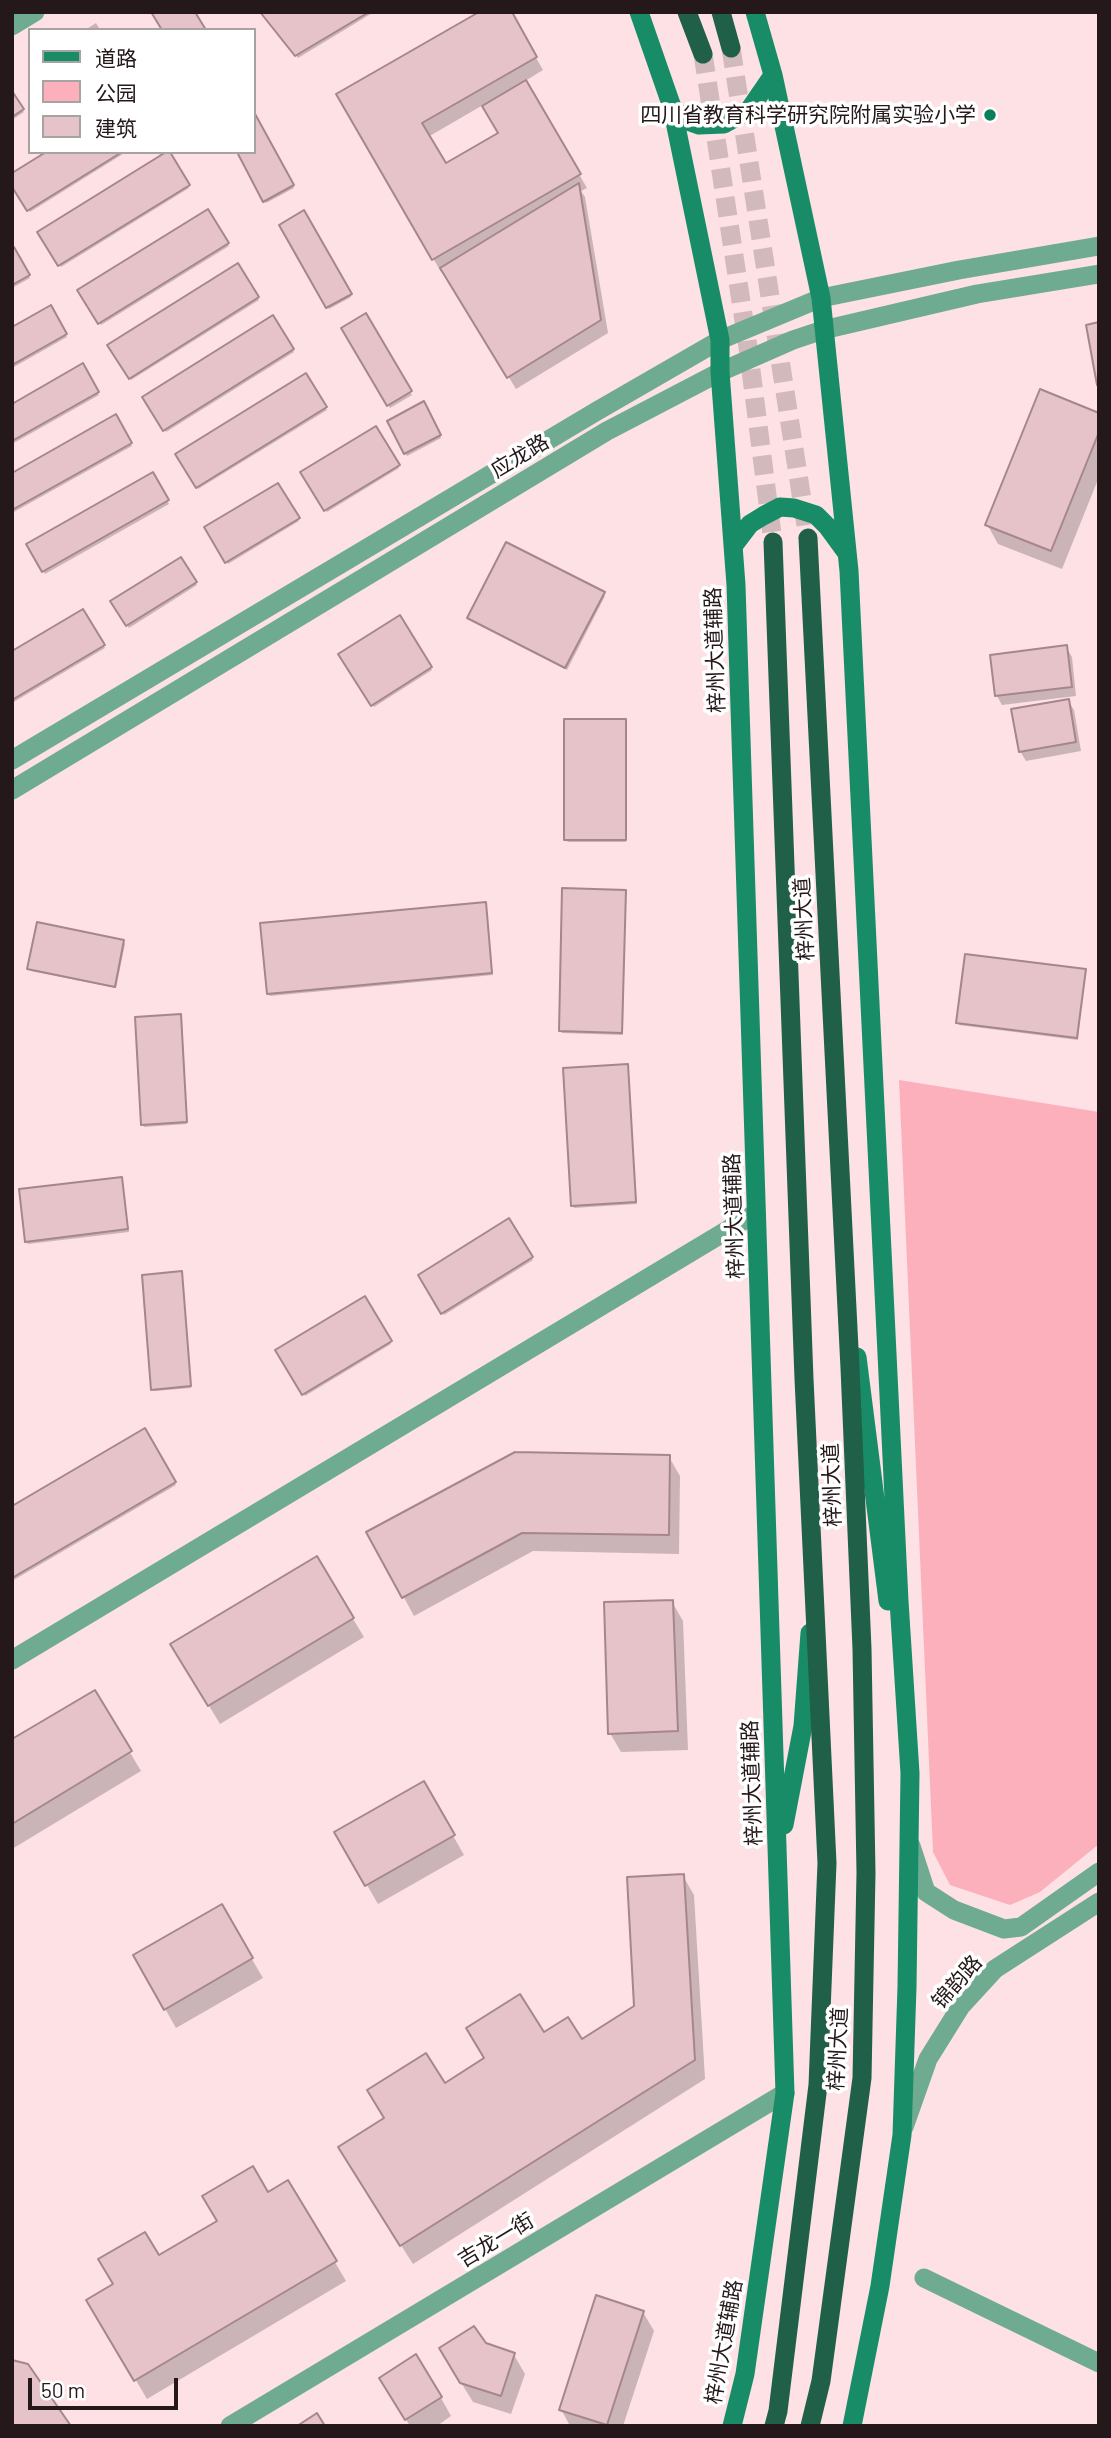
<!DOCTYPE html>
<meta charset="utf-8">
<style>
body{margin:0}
#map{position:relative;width:1111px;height:2438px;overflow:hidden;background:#fde1e5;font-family:Barlow,"Noto Sans SC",sans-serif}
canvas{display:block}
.frame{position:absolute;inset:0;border:14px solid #24181a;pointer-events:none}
.legend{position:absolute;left:28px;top:28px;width:228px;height:126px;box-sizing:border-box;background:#fff;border:2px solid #a7a3a3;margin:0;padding:9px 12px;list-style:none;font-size:21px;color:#24181a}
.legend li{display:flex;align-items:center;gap:14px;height:35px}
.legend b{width:35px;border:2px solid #a7a3a3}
.scale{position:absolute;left:28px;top:2378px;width:150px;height:32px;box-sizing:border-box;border:4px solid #24181a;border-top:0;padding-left:9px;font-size:21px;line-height:24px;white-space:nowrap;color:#24181a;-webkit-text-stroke:5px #fff;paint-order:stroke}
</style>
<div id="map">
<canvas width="1111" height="2438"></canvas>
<div class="frame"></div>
<ul class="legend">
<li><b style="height:9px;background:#188c67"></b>道路</li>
<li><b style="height:19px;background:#fbb0bc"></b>公园</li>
<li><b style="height:19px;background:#e5c3c8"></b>建筑</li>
</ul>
<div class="scale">50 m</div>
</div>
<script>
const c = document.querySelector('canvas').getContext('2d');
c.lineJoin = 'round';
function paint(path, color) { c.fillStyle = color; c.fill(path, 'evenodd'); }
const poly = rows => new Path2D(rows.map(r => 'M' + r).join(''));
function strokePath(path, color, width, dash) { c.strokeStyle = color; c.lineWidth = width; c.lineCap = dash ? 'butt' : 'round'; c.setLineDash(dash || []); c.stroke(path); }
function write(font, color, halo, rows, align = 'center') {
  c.font = font + ' Barlow,"Noto Sans SC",sans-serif'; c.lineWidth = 7; c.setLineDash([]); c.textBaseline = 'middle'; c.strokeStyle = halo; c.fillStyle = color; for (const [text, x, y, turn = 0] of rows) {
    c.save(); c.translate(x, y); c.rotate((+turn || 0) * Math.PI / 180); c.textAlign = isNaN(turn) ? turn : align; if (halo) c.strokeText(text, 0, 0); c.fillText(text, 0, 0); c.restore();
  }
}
paint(poly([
 [899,1080,1099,1112,1099,1844,1040,1892,1010,1905,950,1885,933,1852]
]), '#fbb0bc');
paint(poly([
 [262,12,374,12,298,58],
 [510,12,543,70,525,81,587,188,581,191,585,197,608,333,516,389,444,270,441,272,339,95],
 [483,105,500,134,445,165,428,137],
 [96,23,100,30,85,30],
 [12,95,24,112,12,120],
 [254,114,294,188,266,203,239,152,254,152],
 [49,152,126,152,30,212,12,184],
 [168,153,189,188,61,267,40,232],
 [207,211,229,246,101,325,79,291],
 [304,213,351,297,329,309,281,225],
 [13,249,30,278,12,288,12,250],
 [238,266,259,300,131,380,110,345],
 [50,308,67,337,12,368,12,329],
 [366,315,412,395,390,408,343,328],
 [272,318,294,352,166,432,144,397],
 [83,366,99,395,12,444,12,406],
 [305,375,327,410,198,489,177,454],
 [423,404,441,438,407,456,389,422],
 [1099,415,1099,477,1062,569,998,544,987,524],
 [115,417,132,446,12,513,12,475],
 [375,428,399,468,327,512,303,473],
 [152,475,169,504,45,574,28,545],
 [278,485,299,521,228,564,206,528],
 [181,559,197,585,129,628,113,601],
 [603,594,605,596,567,670,469,618],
 [83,611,105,648,12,703,12,653],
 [399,617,432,670,374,707,341,654],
 [1066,647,1072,657,1076,696,1002,705,997,696],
 [1068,701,1074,710,1081,751,1026,761,1020,751],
 [625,721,626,842,568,842,566,840],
 [625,891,623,1035,562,1033,561,1031],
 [485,903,493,975,270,996,268,994],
 [123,941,125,944,116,988,31,971,29,969],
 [1085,971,1078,1040,959,1025,958,1022],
 [181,1018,187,1124,144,1127,143,1125],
 [627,1066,637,1204,574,1208,573,1205],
 [121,1178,129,1232,28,1244,26,1242],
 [508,1221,533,1260,444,1315,420,1276],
 [182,1276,191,1388,155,1391,153,1389],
 [364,1299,391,1344,305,1396,277,1351],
 [144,1431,176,1485,12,1581,12,1508],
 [669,1457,680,1476,679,1554,533,1551,414,1616,369,1533],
 [316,1558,364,1637,220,1724,184,1664],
 [672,1602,683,1621,688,1750,621,1752,610,1733],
 [94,1692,141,1771,12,1849,12,1742],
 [423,1783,464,1855,378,1904,337,1833],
 [683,1876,694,1895,705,2079,413,2264,351,2167,543,2034,581,2042,636,2007],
 [221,1907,263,1978,176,2028,135,1956],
 [288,2182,346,2281,147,2399,89,2301],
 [643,2312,654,2331,623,2426,570,2426,561,2409],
 [484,2345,514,2355,525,2374,511,2414,473,2402,452,2368],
 [392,2397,441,2398,451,2416,437,2426,410,2426]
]), '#0003');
const building = poly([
 [151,12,195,12,206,30,162,30,151,12],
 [260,12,369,12,295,56,260,12],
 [479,12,512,12,537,57,422,123,446,163,498,133,482,106,526,80,581,174,432,260,336,94,479,12],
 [12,91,24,109,12,117,12,91],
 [254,112,294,185,263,202,237,152,254,152,254,112],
 [46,152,122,152,27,211,12,187,12,173,46,152],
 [166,152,170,152,190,185,58,266,37,232,166,152],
 [579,183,601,320,507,378,440,268,579,183],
 [208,209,229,243,98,324,77,290,208,209],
 [304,210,352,294,326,308,279,225,304,210],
 [12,247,14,247,30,275,12,285,12,247],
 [238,263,259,297,129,379,107,345,238,263],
 [51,305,67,334,12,365,12,327,51,305],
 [366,313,412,391,387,406,341,328,366,313],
 [273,315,294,349,163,431,142,397,273,315],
 [1099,322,1099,384,1097,385,1086,325,1099,322],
 [83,363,99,392,12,441,12,404,83,363],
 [306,373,327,407,196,488,175,454,306,373],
 [1040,389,1099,413,1099,432,1051,551,985,525,1040,389],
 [424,401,441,435,404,454,387,421,424,401],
 [116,414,132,443,12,510,12,473,116,414],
 [376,426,400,465,324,511,300,472,376,426],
 [153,472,169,500,42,572,26,544,153,472],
 [278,483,300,518,225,563,204,527,278,483],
 [506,542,605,592,565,668,467,618,506,542],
 [181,557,197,582,126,626,110,601,181,557],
 [83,609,105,645,12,700,12,651,83,609],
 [400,615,432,667,371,706,338,654,400,615],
 [1067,645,1072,687,995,696,990,655,1067,645],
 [1069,699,1076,742,1019,752,1011,709,1069,699],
 [564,719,626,719,626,840,564,840,564,719],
 [562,888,626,890,622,1033,559,1031,562,888],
 [486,902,492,973,267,994,260,923,486,902],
 [37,922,124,940,115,987,27,969,37,922],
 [965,954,1086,969,1077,1038,956,1023,965,954],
 [181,1014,187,1122,141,1125,135,1017,181,1014],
 [628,1064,636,1202,571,1206,563,1068,628,1064],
 [122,1177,128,1229,25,1242,19,1189,122,1177],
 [509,1218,533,1257,441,1314,418,1275,509,1218],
 [182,1271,191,1386,151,1390,142,1275,182,1271],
 [365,1296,392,1341,302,1395,275,1350,365,1296],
 [145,1428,176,1482,12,1578,12,1506,145,1428],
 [515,1452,670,1455,669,1535,522,1533,402,1598,366,1532,515,1452],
 [317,1556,354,1618,208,1706,170,1644,317,1556],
 [673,1600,678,1731,608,1734,604,1602,673,1600],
 [95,1690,132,1751,12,1824,12,1739,95,1690],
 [424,1781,455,1835,365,1886,334,1832,424,1781],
 [684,1874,695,2060,400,2246,338,2147,384,2118,367,2090,426,2053,445,2083,484,2058,466,2028,520,1994,544,2032,568,2017,582,2039,634,2006,627,1877,684,1874],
 [222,1904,253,1958,164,2010,133,1955,222,1904],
 [253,2166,268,2192,288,2180,337,2261,134,2381,86,2300,113,2284,98,2259,145,2232,159,2255,217,2221,202,2196,253,2166],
 [596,2295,644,2311,607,2425,559,2410,596,2295],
 [474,2326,486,2343,515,2353,501,2396,460,2383,439,2348,474,2326],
 [416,2354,442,2397,405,2420,379,2378,416,2354],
 [12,2360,28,2364,71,2426,12,2426,12,2360],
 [317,2413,325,2426,297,2426,317,2413]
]);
paint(building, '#e5c3c8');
strokePath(building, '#a5868b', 2);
strokePath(poly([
 [731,48,808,538],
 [703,54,748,347,773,542]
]), '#d2b9bc', 19, [19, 10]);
strokePath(poly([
 [12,26,35,12],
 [12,1660,756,1213],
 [924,2278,1099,2363],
 [230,2426,785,2093]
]), '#6eab91', 19);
strokePath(poly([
 [12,760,597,411,720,340,821,298,959,270,1099,246],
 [12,790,607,431,720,372,793,340,823,330,977,294,1099,274],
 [911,1846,926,1892,954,1910,1004,1929,1021,1927,1099,1872],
 [904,2127,928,2059,961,2006,995,1969,1099,1902]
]), '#6eab91', 19);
strokePath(poly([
 [639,12,672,107,720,340,720,372,736,585,785,2093,745,2374,732,2426],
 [755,12,773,75,821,298,849,571,899,1601,910,1773,907,1987,902,2135,880,2286,852,2426],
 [672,107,685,120,699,125,724,124,749,110,773,75],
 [734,545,750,524,763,516,780,507,794,508,816,515,827,526,846,552],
 [857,1357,888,1601],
 [784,1825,803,1726,810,1633]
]), '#188c67', 19);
strokePath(poly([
 [687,12,703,54],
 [721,12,731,48],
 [808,538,850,1368,862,1649,866,1873,862,2078,821,2381,810,2426],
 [773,542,804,1379,827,1863,818,2085,778,2411,774,2426]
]), '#205f48', 19);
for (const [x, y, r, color] of [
 [990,115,7,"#0b7f5c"]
]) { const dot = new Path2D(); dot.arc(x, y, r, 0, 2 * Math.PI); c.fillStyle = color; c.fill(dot); strokePath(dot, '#fff', 2.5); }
write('21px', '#24181a', '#fff', [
 ["四川省教育科学研究院附属实验小学",976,115]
], 'right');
write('21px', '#24181a', '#fff', [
 ["应龙路",520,456,-31],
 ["梓州大道辅路",715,650,-92],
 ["梓州大道",804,919,-93],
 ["梓州大道辅路",734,1216,-92],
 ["梓州大道",832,1485,-92],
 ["梓州大道辅路",752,1783,-92],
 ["锦韵路",957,1982,-49],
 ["梓州大道",838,2049,-87],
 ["吉龙一街",496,2240,-31],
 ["梓州大道辅路",724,2342,-80]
]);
</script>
